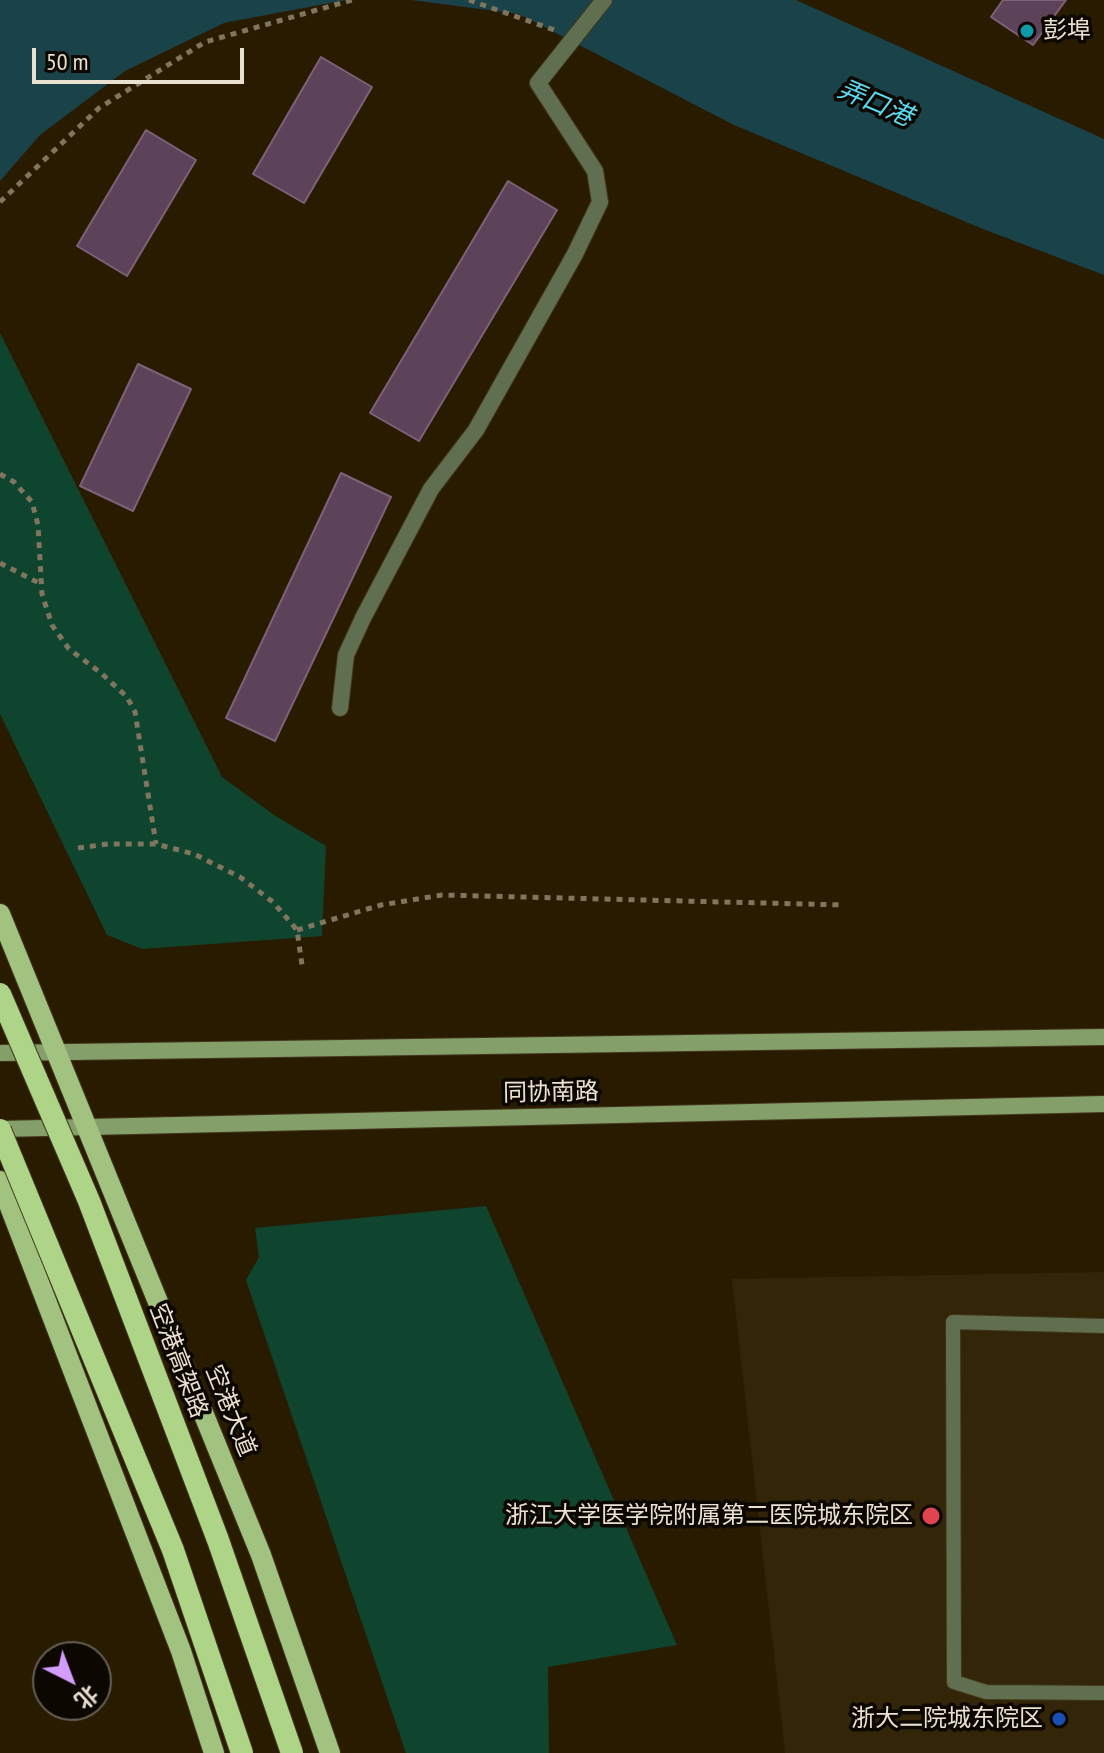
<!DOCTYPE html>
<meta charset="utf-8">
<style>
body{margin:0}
#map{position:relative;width:1104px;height:1753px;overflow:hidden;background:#281b00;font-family:"PT Sans Narrow","Noto Sans SC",sans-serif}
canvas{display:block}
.north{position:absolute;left:32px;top:1641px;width:80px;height:80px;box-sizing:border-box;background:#0c0701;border:2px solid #645e54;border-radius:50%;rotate:138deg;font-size:22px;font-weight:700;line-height:32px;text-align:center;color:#e9e1d0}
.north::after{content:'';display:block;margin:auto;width:28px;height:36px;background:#d29dfd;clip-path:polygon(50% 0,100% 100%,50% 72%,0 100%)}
.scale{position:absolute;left:32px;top:48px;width:212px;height:36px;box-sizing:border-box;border:4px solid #e9e1d0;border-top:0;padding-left:10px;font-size:24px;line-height:28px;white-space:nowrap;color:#e9e1d0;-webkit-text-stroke:6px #0c0701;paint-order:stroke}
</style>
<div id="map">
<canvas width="1104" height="1753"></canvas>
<div class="north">北</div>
<div class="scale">50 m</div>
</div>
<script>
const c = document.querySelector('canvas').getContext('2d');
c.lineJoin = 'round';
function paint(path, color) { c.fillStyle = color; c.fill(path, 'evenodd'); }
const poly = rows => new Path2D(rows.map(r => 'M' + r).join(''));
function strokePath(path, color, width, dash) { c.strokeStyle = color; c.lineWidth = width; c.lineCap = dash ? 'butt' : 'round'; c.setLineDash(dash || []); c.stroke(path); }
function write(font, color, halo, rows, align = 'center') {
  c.font = font + ' "PT Sans Narrow","Noto Sans SC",sans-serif'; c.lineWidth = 7; c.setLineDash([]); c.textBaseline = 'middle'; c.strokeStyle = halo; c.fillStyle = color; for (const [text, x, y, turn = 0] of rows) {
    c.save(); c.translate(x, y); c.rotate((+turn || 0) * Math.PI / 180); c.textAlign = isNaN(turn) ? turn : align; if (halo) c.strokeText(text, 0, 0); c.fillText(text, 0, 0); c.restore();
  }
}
paint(poly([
 [1104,1272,1104,1753,785,1753,732,1279]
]), '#322508');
paint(poly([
 [0,333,222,777,274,815,326,846,322,936,142,949,107,935,0,714],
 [486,1206,677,1645,548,1667,549,1753,406,1753,246,1280,259,1257,255,1228]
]), '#0f442e');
paint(poly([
 [0,0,346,0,224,23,125,71,40,135,0,181],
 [411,0,796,0,1104,139,1104,275,983,229,734,125,519,14]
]), '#194249');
const building = poly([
 [1003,0,1066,0,1033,45,991,17,1003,0],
 [321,57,372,87,304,203,253,174,321,57],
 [146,130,196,160,127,276,77,246,146,130],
 [508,181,557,210,419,441,370,413,508,181],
 [138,364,191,389,133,511,80,486,138,364],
 [341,473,391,497,275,741,226,718,341,473]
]);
paint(building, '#5d4359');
strokePath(building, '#7d6178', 2);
const service = poly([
 [1104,1326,953,1322,954,1682,986,1692,1104,1693]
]);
const minor = poly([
 [340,708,346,655,363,618,431,489,476,430,575,254,600,202,595,171,538,83,604,0]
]);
const secondary = poly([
 [0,1053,1104,1037],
 [0,1129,1104,1104]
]);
const primary = poly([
 [0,914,261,1555,330,1753],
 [0,1181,181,1651,214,1753]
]);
strokePath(service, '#43371d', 16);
strokePath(minor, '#43371d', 18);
strokePath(secondary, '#43371d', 18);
strokePath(primary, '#43371d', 22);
strokePath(poly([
 [469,0,554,30],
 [0,202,99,108,205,42,352,0],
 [0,474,14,482,32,502,38,525,42,594,52,625,69,649,101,673,127,697,135,712,156,844],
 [0,563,41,584],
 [78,848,108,844,156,844,194,854,240,877,273,902,297,930,302,965],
 [297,930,381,905,442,895,844,905]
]), '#80755e', 5, [6, 6]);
strokePath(service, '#5f6f4f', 14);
strokePath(minor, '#5f6f4f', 16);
strokePath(secondary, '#849f6a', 16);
strokePath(primary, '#a1c37f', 20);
const trunkBridge = poly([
 [0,994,89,1201,218,1540,292,1753],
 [0,1130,173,1550,242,1753]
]);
strokePath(trunkBridge, '#43371d', 24, []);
strokePath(trunkBridge, '#aed488', 22);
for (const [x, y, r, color] of [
 [1027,31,8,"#0f9aa8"],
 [931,1516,10,"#e0444e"],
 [1059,1719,8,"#1a4fb4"]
]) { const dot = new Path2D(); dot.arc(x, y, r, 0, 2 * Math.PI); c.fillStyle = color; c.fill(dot); strokePath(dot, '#0c0701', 3); }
write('24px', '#e9e1d0', '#0c0701', [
 ["彭埠",1043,31,"left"],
 ["浙江大学医学院附属第二医院城东院区",913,1516],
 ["浙大二院城东院区",1043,1719]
], 'right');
write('24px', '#e9e1d0', '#0c0701', [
 ["同协南路",551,1093,-1],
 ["空港高架路",178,1361,69],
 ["空港大道",230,1411,68]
]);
write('italic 26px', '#58dbf2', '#0c0701', [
 ["弄口港",875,104,23]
]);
</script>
